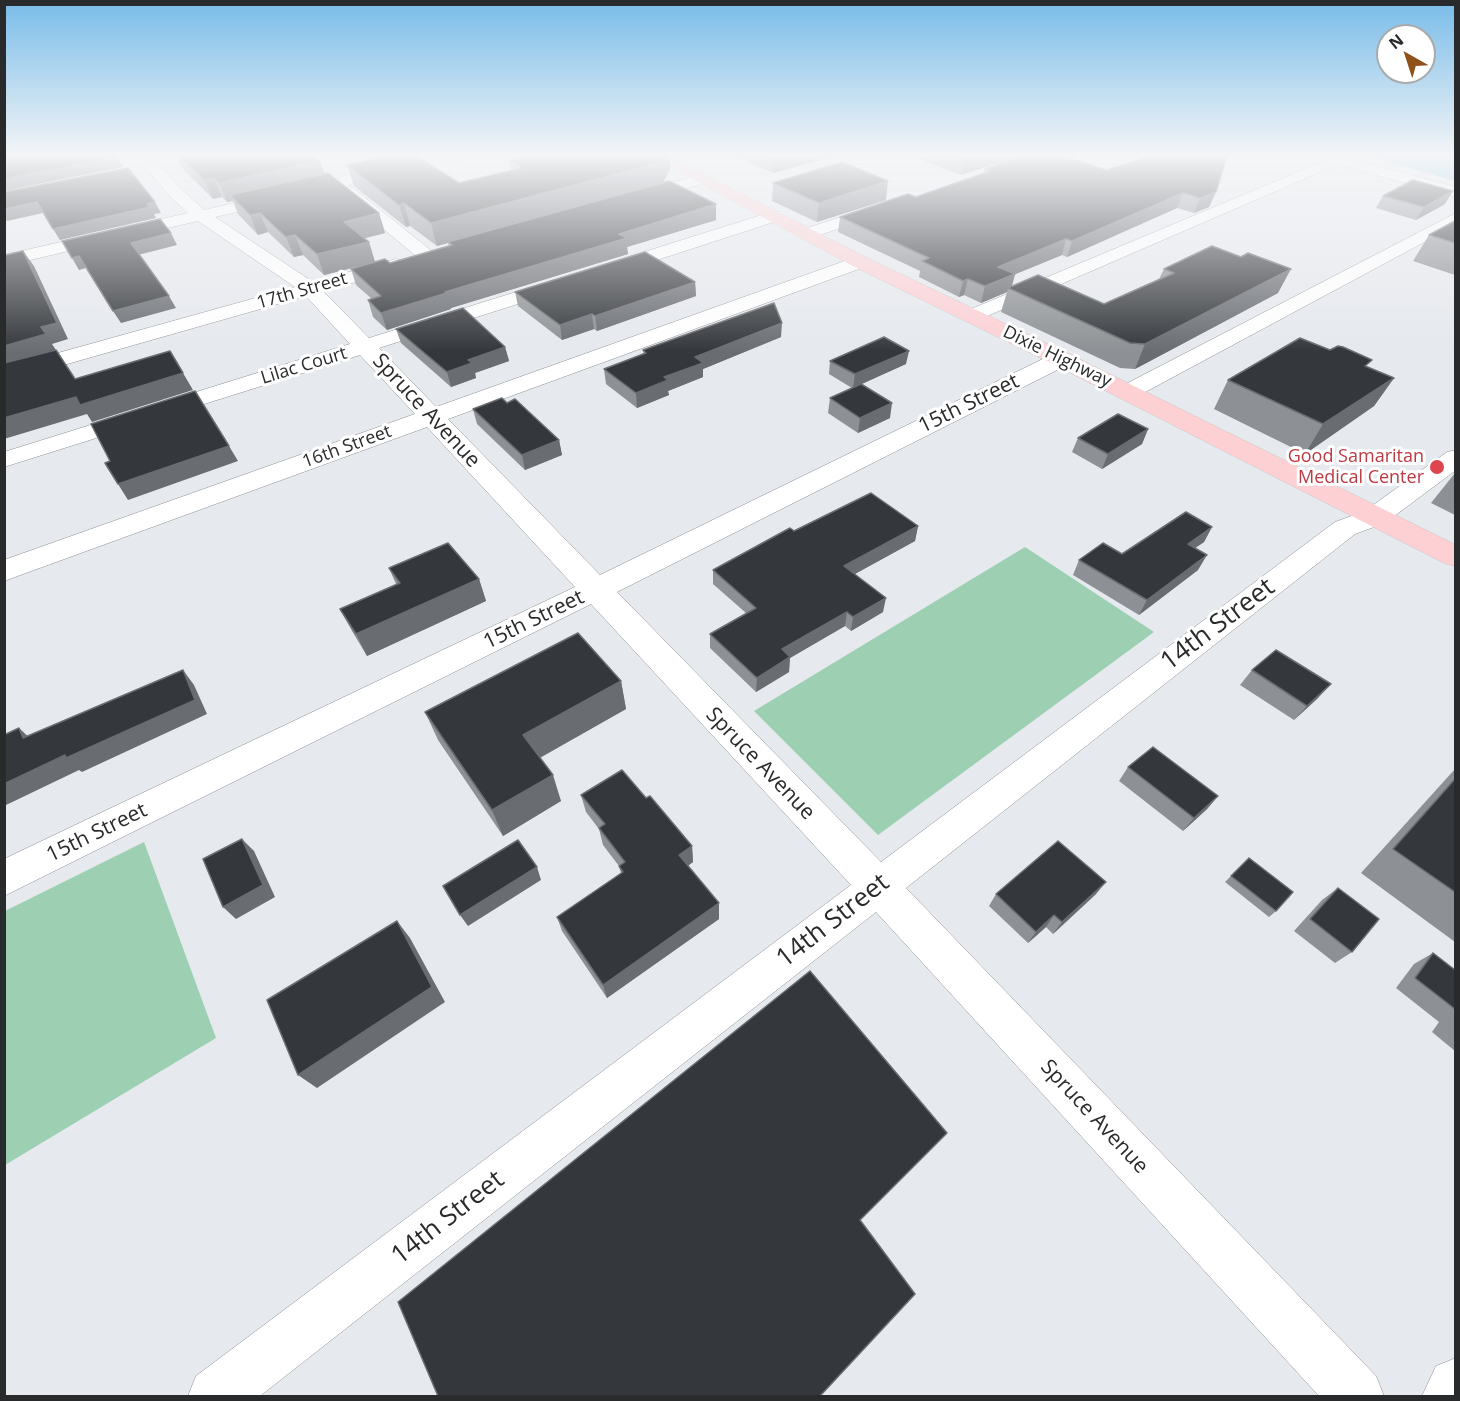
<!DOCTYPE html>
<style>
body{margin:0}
#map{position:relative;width:1460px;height:1401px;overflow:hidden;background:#e6e9ee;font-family:"Open Sans",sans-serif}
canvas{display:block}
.frame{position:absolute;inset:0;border:6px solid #292a2c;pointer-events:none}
.north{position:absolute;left:1376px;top:24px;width:60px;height:60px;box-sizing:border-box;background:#fff;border:2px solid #a9aaab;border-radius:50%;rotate:321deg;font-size:16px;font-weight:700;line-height:24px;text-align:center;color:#292a2c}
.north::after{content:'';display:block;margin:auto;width:21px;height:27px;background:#91511a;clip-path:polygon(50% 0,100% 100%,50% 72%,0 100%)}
</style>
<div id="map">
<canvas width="1460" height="1401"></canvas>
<div class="frame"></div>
<div class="north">N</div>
</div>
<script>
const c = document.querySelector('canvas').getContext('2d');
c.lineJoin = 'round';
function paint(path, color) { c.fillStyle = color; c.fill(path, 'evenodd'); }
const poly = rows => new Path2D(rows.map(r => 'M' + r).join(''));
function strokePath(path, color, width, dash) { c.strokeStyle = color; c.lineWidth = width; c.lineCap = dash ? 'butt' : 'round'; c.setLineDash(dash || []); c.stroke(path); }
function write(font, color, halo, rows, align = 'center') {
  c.font = font + ' "Open Sans",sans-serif'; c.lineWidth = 6; c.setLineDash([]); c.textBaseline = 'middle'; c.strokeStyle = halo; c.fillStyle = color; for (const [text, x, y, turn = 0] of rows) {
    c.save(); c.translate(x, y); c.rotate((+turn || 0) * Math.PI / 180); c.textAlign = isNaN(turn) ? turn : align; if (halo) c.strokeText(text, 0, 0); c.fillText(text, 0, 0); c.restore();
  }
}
paint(poly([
 [1025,547,1154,632,878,835,754,711],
 [144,842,216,1038,5,1165,5,911]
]), '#9dd0b3');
paint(poly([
 [1370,156,1455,156,1455,181,1413,169]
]), '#71c7ea');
const street = poly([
 [136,156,151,156,178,186,204,210,340,178,373,162,375,156,389,156,389,159,463,156,461,159,456,161,411,168,383,169,347,186,353,188,433,252,436,256,433,260,427,262,421,260,341,194,339,191,341,188,215,217,313,282,396,259,403,261,405,265,403,269,323,291,369,338,551,281,565,281,568,285,565,289,379,348,436,407,853,258,867,258,869,262,867,266,448,419,600,575,1053,354,1061,352,1069,354,1072,359,1069,364,617,592,881,862,1335,522,1365,511,1447,452,1456,450,1456,470,1385,523,1355,534,906,888,1376,1376,1384,1396,1319,1396,876,912,260,1396,188,1396,196,1376,851,885,591,604,4,896,4,859,575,587,427,427,4,581,4,560,415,414,360,355,4,467,4,452,350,344,306,296,4,382,4,368,295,287,198,221,4,266,4,255,188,213,166,192,136,156],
 [1336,156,1344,160,1341,163,978,320,964,320,961,316,964,312,1336,156],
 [704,174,710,176,712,179,710,182,637,202,629,197,631,194,704,174],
 [881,204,889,209,887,213,807,239,801,238,798,234,801,230,881,204],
 [774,211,780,212,783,216,780,220,617,273,610,275,603,273,601,269,603,265,774,211],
 [1456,213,1456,225,1136,397,1128,399,1120,397,1117,392,1120,387,1456,213],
 [1456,1358,1456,1396,1422,1396,1436,1366,1456,1358]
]);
const secondary = poly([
 [1316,156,1339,156,1456,187,1456,197,1319,159,1316,156]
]);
const primary = poly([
 [650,156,669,156,867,258,1069,354,1456,545,1456,566,1446,564,1053,364,853,266,650,156]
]);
strokePath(street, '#8c8f93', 1);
strokePath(secondary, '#8c8f93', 1);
strokePath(primary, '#c7c8c8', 1);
paint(street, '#fff');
paint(secondary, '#fff');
paint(primary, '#fdd0d4');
paint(poly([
 [169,156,313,156,320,161,325,174,379,213,385,233,364,238,369,242,375,262,390,263,449,246,448,243,437,246,410,226,406,227,354,186,347,165,459,183,511,170,509,160,520,157,518,156,669,156,670,169,663,182,716,220,627,247,628,254,451,308,451,309,387,330,373,317,368,300,372,299,356,285,351,269,357,267,324,275,303,255,294,257,268,232,258,235,238,214,233,201,227,202,222,197,213,199,182,168,176,156,171,157],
 [734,156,834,156,773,173],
 [911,156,1020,156,961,175],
 [985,169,1107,170,1216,192,1209,207,1194,213,1177,208,1067,257,1062,255,1015,274,1012,286,1104,304,1159,279,1164,269,1278,293,1135,369,1120,368,1001,312,1007,292,981,303,964,295,959,297,919,277,920,271,838,232,840,217,916,197,984,173],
 [773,183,886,200,817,222,772,201],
 [1383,196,1445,204,1416,220,1376,208],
 [1455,221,1455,275,1413,261,1429,235],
 [695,282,696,296,597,331,594,329,562,340,518,306,515,292],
 [396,329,505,347,509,361,475,373,476,378,451,387,401,343],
 [781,337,703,369,703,377,668,391,669,395,637,408,606,384,604,369,644,354,643,350],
 [830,361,906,364,861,384,890,418,858,433,828,413,830,398,852,388,829,374],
 [1368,367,1394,378,1374,406,1305,454,1214,409,1228,380],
 [507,403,559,440,562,455,525,470,477,424,473,409],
 [1148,429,1142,444,1102,469,1072,452,1078,438],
 [1455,473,1455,515,1431,503],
 [918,526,915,541,855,574,883,612,851,631,845,626,790,658,789,672,756,692,710,648,710,634,746,613,713,584,713,570,794,531],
 [1212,527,1204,542,1195,548,1198,570,1139,615,1073,575,1079,560,1122,554],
 [389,568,479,579,486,601,367,656,352,631,340,609,396,584],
 [1252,670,1318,698,1294,720,1240,685],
 [621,681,626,709,540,758,561,801,503,836,438,740,425,712],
 [1128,767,1218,796,1207,809,1183,831,1119,781],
 [1455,769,1455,942,1361,873],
 [581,795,646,798,692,846,693,862,688,866,719,919,607,998,562,931,557,917,621,873,619,866,603,845,599,829,586,812],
 [1249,858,1276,911,1269,917,1225,882],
 [1338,888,1352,952,1335,963,1294,931,1322,900],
 [996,894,1096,894,1053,934,1046,927,1028,943,989,906],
 [1433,953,1455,970,1455,1051,1432,1032,1439,1022,1396,988,1414,964]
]), '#8d9094');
paint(poly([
 [665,156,669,156,670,169,663,183,437,246,431,223],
 [773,156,834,156,773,173],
 [965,156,1020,156,961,175],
 [118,157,123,167,4,191,4,179],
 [320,161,326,179,230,195,233,201,227,202,219,183],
 [214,178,222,197,213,199,204,180],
 [888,181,886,200,817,222,819,203],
 [1453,191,1445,204,1416,220,1424,207],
 [1216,192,1209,207,1194,213,1200,198],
 [1183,193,1177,208,1067,257,1072,241],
 [37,202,43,213,7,221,4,217,4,209],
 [155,202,161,213,154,214,156,218,60,240,53,229],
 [404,203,410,226,406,227,399,205],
 [716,204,716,220,627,247,628,254,451,308,451,309,387,330,381,313,619,234],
 [260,213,268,232,258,235,250,215],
 [379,213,385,233,351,242,344,222],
 [171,233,177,245,138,255,131,243],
 [295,235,303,255,294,257,286,237],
 [1066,239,1062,255,994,283,998,267],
 [369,242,375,262,324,275,317,254],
 [23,251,34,266,68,339,52,344,86,396,4,366,4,346,41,327],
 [79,256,86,268,79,270,72,258],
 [1291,269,1278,293,1135,369,1145,344],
 [1015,274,1011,289,1008,288,1007,292,981,303,985,286],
 [968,279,964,295,959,297,963,281],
 [695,282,696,296,597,331,595,316],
 [169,296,176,308,121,323,113,311],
 [592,314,594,329,562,340,560,325],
 [782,323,781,337,703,369,703,377,668,391,669,395,637,408,636,393,695,357],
 [505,347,509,361,475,373,476,378,451,387,447,372,468,360],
 [909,351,906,364,853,388,855,374],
 [183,373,193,390,92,422,87,414,4,439,4,418,76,397],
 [1394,378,1374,406,1305,454,1323,424],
 [892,403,890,418,858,433,860,418],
 [1148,429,1142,444,1102,469,1108,454],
 [559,440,562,455,525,470,522,455],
 [229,446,238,461,128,500,118,484],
 [918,526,915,541,842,581,844,566],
 [1212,527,1204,542,1179,559,1188,544],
 [1207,555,1198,570,1139,615,1147,600],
 [479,579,486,601,367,656,356,634],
 [886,598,883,612,851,631,853,617],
 [847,612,845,626,790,658,789,672,756,692,757,678,782,649],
 [183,670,194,685,207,714,82,772,79,770,4,806,4,784],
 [621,681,626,709,532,762,523,735],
 [1331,684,1318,698,1294,720,1307,706],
 [19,728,35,743,23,738],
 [553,775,561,801,503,836,492,810],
 [1218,796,1207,809,1183,831,1194,818],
 [242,839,254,851,275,897,236,919,223,907],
 [692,846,693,862,680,871,679,855],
 [537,867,541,880,468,926,460,915],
 [1106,882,1096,894,1053,934,1062,922],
 [719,903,719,919,607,998,603,985],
 [1054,915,1046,927,1028,943,1036,932],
 [397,921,410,938,445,1002,317,1088,298,1075]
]), '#696c71');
const building = poly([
 [4,156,117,156,118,157,4,179,4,156],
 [179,156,313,156,320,161,219,183,214,178,204,180,179,156],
 [386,156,417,156,459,183,522,168,509,160,527,156,665,156,662,162,431,223,404,203,399,205,347,165,386,156],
 [1022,156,1063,156,1107,170,1150,156,1227,156,1216,192,1200,198,1183,193,1072,241,1066,239,998,267,1015,274,985,286,968,279,963,281,922,261,929,258,840,217,908,194,916,197,990,171,985,169,1022,156],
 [842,162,888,181,819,203,773,183,842,162],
 [128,168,155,202,147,204,150,207,53,229,37,202,4,209,4,192,128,168],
 [328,173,379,213,344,222,369,242,317,254,295,235,286,237,260,213,250,215,230,195,328,173],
 [1413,180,1453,191,1424,207,1383,196,1413,180],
 [669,181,716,204,619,234,627,238,445,292,447,293,381,313,368,300,381,296,351,269,385,259,390,263,452,245,448,242,669,181],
 [160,219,171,233,131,243,169,296,113,311,79,256,72,258,62,241,160,219],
 [1455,221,1455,243,1429,235,1455,221],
 [1212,246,1241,257,1248,253,1291,269,1145,344,1130,343,1008,288,1038,275,1104,304,1174,273,1164,269,1212,246],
 [23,251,57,323,41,327,46,334,4,346,4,253,6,255,23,251],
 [645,252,695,282,595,316,592,314,560,325,515,292,645,252],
 [774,303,782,323,695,357,703,363,664,377,668,380,636,393,604,369,646,353,643,350,774,303],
 [463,308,505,347,468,360,472,363,447,372,396,329,463,308],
 [884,337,909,351,855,374,830,361,884,337],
 [1300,338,1330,350,1338,346,1343,347,1372,360,1365,366,1394,378,1323,424,1228,380,1300,338],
 [56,350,75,379,170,351,183,373,80,405,76,397,4,418,4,363,56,350],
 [861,384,892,403,860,418,830,398,861,384],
 [195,391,229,446,118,484,105,463,110,461,91,424,195,391],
 [502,398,507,403,515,399,559,440,522,455,473,409,502,398],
 [1118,414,1148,429,1108,454,1078,438,1118,414],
 [871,493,918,526,844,566,886,598,853,617,847,612,782,649,790,657,757,678,710,634,756,608,713,570,790,528,794,531,871,493],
 [1186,512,1212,527,1188,544,1207,555,1147,600,1079,560,1103,543,1122,554,1186,512],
 [448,543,479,579,356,634,340,609,400,583,389,568,448,543],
 [578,633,621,681,523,735,553,775,492,810,425,712,578,633],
 [1276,650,1331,684,1307,706,1252,670,1276,650],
 [183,670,195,700,66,758,65,755,4,784,4,735,19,728,23,738,183,670],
 [1153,747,1218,796,1194,818,1128,767,1153,747],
 [622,770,646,798,650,796,692,846,679,855,719,903,603,985,557,917,623,872,619,866,625,862,599,828,605,824,581,795,622,770],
 [1455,779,1455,892,1393,849,1455,779],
 [242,839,263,885,223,907,203,859,242,839],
 [518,840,537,867,460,915,443,886,518,840],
 [1058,841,1106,882,1062,922,1054,915,1036,932,996,894,1058,841],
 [1249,858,1293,892,1276,911,1231,876,1249,858],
 [1338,888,1379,919,1352,952,1310,919,1338,888],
 [397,921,432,987,298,1075,267,1000,397,921],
 [1433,953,1455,970,1455,1009,1415,978,1433,953],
 [810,971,947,1133,860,1220,915,1294,820,1396,438,1396,398,1302,810,971]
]);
paint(building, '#34373b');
strokePath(building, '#696c71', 1.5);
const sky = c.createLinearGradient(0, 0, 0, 352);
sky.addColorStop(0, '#78bce9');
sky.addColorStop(0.44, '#f4f5f7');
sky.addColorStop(1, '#f4f5f700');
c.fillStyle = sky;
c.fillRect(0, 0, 1460, 352);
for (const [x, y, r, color] of [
 [1437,467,8,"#e0444e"]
]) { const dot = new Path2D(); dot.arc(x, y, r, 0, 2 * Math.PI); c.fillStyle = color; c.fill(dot); strokePath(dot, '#fff', 2); }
write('18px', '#292a2c', '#fff', [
 ["17th Street",302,291,-16],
 ["Dixie Highway",1057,357,26],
 ["Lilac Court",304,366,-17],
 ["16th Street",347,447,-20]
]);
write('18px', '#be3a42', '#fff', [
 ["Good Samaritan",1424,457],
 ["Medical Center",1424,478]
], 'right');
write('21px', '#292a2c', '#fff', [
 ["15th Street",969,404,-26],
 ["Spruce Avenue",426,411,47],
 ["15th Street",534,620,-26],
 ["Spruce Avenue",760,764,46],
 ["15th Street",97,833,-26],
 ["Spruce Avenue",1094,1117,47]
]);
write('26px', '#292a2c', '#fff', [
 ["14th Street",1218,625,-37],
 ["14th Street",833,921,-38],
 ["14th Street",448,1218,-38]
]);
</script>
